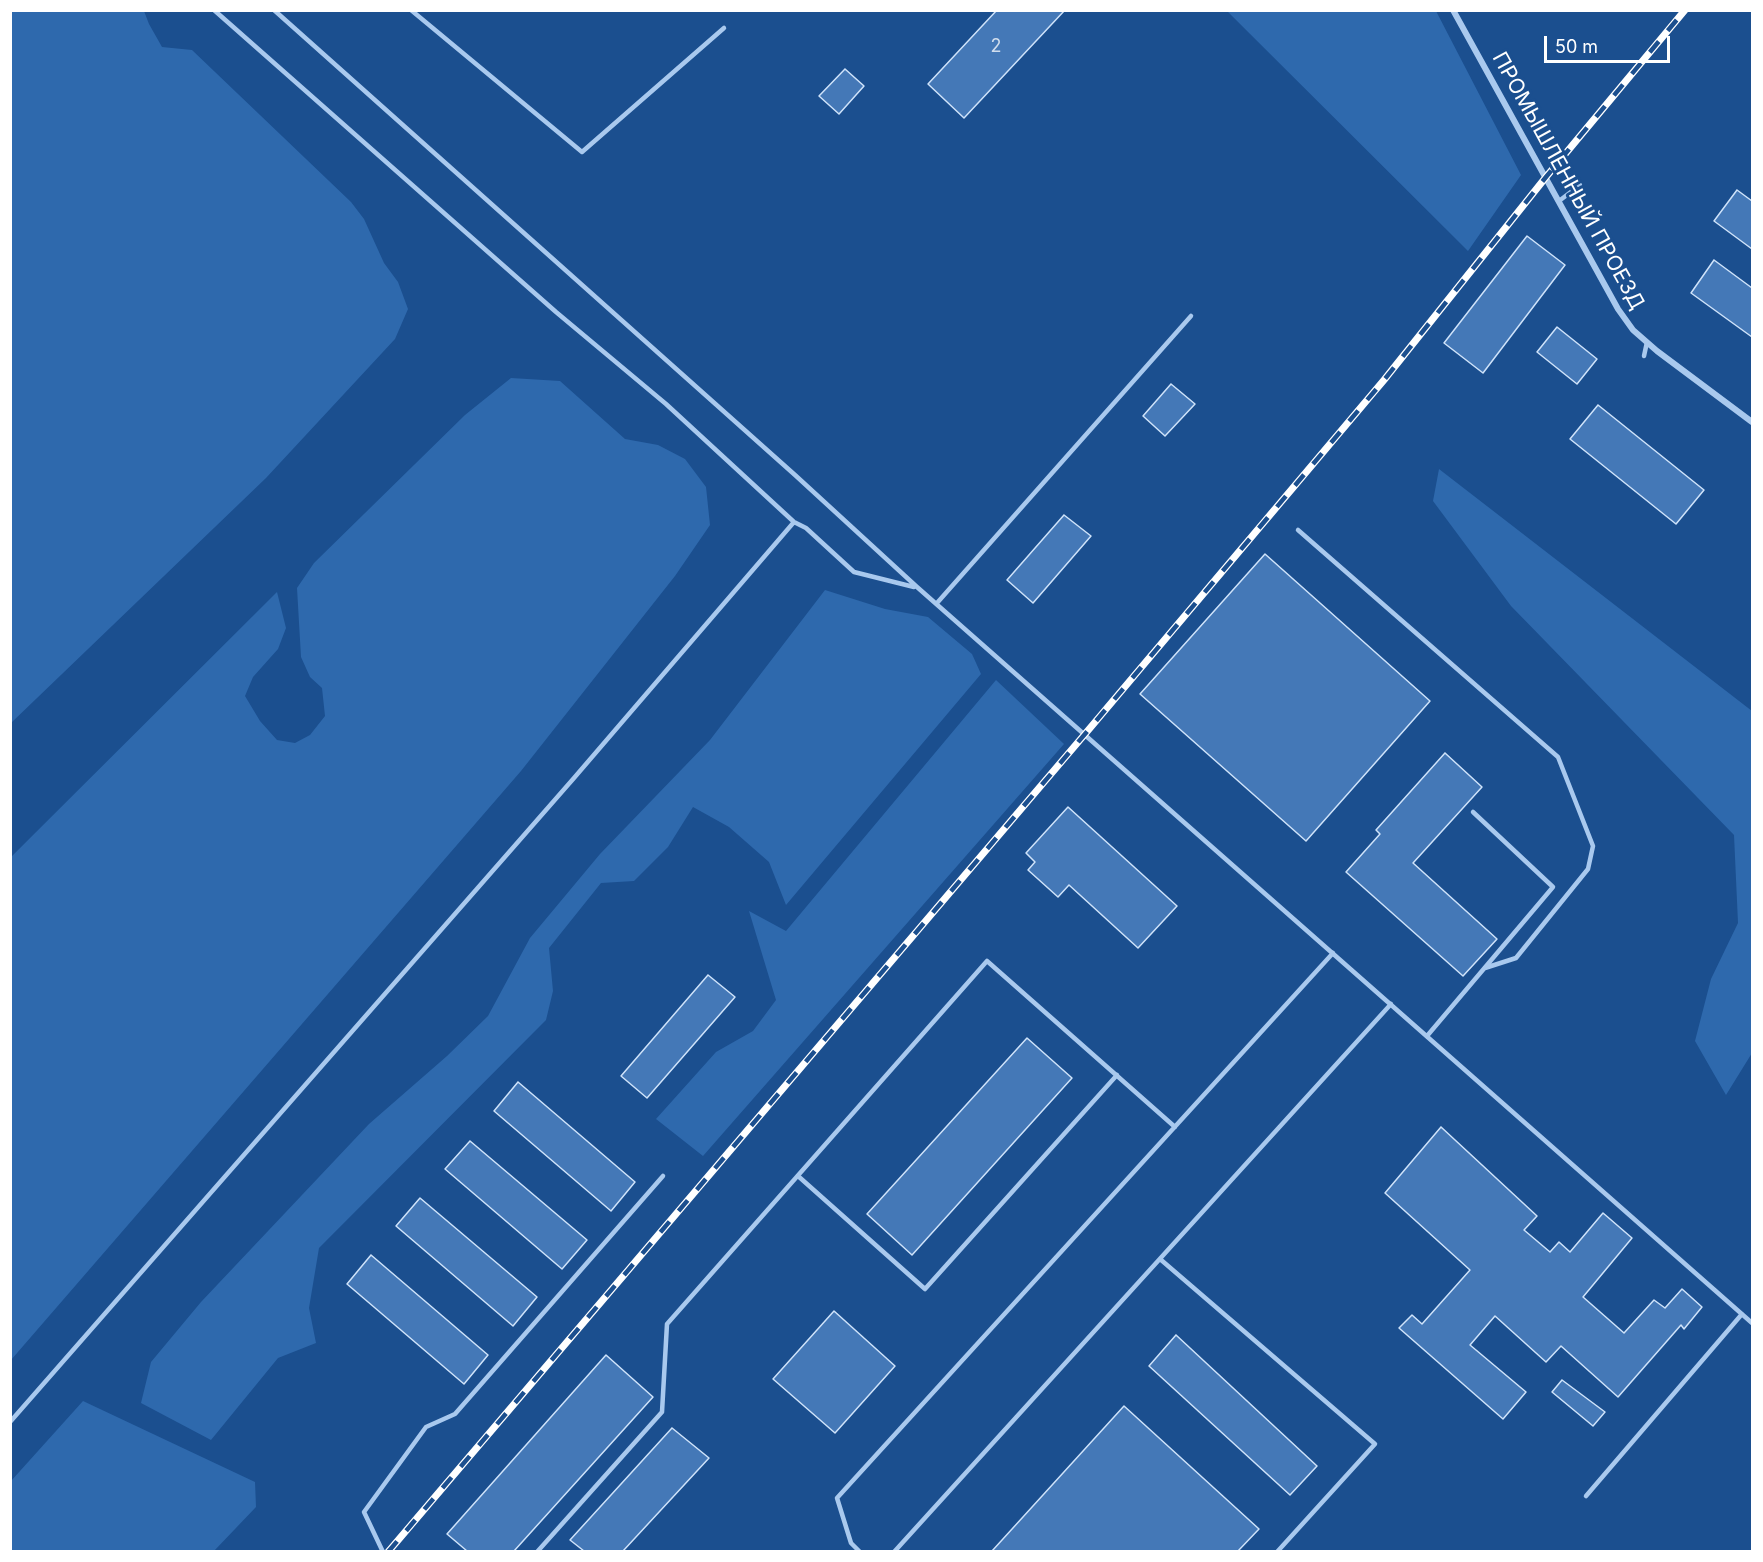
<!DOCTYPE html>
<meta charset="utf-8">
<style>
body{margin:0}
#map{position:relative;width:1763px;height:1562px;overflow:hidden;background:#1b4f8f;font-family:Inter,sans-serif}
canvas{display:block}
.frame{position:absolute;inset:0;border:12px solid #fff;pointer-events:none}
.scale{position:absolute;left:1544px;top:36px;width:126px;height:27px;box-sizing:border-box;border:3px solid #fff;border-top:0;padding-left:8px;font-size:18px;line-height:21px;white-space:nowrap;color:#fff;-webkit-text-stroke:4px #1b4f8f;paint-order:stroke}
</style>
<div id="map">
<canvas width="1763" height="1562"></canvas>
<div class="frame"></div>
<div class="scale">50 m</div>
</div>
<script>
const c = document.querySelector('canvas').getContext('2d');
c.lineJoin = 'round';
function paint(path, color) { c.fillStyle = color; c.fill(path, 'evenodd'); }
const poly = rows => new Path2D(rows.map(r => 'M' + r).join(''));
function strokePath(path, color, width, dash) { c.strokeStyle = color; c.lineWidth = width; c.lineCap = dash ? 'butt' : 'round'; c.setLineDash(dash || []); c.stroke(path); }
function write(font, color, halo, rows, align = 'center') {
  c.font = font + ' Inter,sans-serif'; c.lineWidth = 6; c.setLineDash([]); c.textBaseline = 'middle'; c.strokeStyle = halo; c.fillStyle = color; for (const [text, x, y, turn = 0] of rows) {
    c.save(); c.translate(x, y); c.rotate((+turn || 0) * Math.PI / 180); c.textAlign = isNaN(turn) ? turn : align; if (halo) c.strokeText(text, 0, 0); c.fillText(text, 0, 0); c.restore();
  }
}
paint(poly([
 [11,10,144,11,149,24,162,47,192,50,351,202,364,219,384,263,398,282,408,309,395,339,266,478,11,723],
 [1227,11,1436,11,1521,175,1468,251],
 [511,378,560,381,625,439,658,445,685,459,706,487,710,525,675,576,521,771,11,1360,11,857,277,592,286,628,278,649,253,677,245,696,260,721,277,740,295,743,310,735,325,716,322,688,310,677,301,657,297,588,314,563,465,415],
 [1439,469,1752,711,1752,1053,1726,1095,1695,1041,1711,979,1738,923,1734,835,1511,606,1433,501],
 [825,590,885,609,928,617,972,654,981,674,786,905,769,862,729,827,693,807,668,847,634,881,601,883,549,948,553,991,546,1020,319,1248,309,1308,316,1343,278,1358,211,1440,141,1403,151,1362,201,1302,369,1124,447,1056,488,1016,530,938,600,854,710,740],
 [996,680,1064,744,703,1156,656,1119,716,1052,753,1031,776,1000,749,911,786,931],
 [83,1401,255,1482,256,1507,214,1551,11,1551,11,1481]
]), '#2e69ad');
const building = poly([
 [997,10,1065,10,964,118,928,84,997,10],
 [845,69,864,86,839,114,819,96,845,69],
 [1737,190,1752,201,1752,249,1714,221,1737,190],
 [1527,236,1565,265,1483,373,1444,343,1527,236],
 [1714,260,1752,288,1752,337,1691,293,1714,260],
 [1557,327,1597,359,1577,384,1537,352,1557,327],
 [1171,384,1195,404,1165,436,1143,416,1171,384],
 [1598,405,1704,490,1676,524,1570,439,1598,405],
 [1064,515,1091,536,1033,603,1007,580,1064,515],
 [1265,554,1430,701,1306,841,1140,694,1265,554],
 [1445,753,1482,787,1413,863,1497,939,1463,976,1346,872,1380,834,1376,830,1445,753],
 [1068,807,1177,906,1138,948,1069,885,1058,897,1028,870,1035,862,1026,853,1068,807],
 [708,975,735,997,647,1098,621,1076,708,975],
 [1027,1038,1072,1078,912,1255,867,1214,1027,1038],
 [518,1082,635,1182,611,1211,494,1111,518,1082],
 [1441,1127,1537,1216,1524,1230,1550,1252,1559,1242,1570,1252,1603,1213,1632,1238,1583,1297,1624,1333,1654,1300,1665,1308,1682,1289,1702,1307,1684,1329,1681,1325,1618,1397,1561,1346,1546,1362,1495,1316,1470,1345,1526,1392,1503,1419,1399,1328,1412,1315,1422,1324,1470,1270,1385,1193,1441,1127],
 [470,1141,587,1240,562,1269,445,1169,470,1141],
 [420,1198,537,1297,513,1326,396,1226,420,1198],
 [371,1255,488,1355,464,1384,347,1284,371,1255],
 [834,1311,895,1366,835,1433,773,1379,834,1311],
 [1176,1335,1317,1466,1290,1495,1149,1366,1176,1335],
 [606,1355,653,1397,514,1551,467,1551,447,1534,606,1355],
 [1562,1380,1605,1412,1593,1426,1552,1392,1562,1380],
 [1124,1406,1259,1529,1238,1551,992,1551,1124,1406],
 [672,1428,709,1458,623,1551,584,1551,570,1540,672,1428]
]);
paint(building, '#4478b7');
strokePath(building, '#cfe3fa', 1.5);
strokePath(poly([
 [214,10,556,312,666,404,794,522,806,528,854,572,914,587],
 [274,10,795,475,917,587,1752,1323],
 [411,10,582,152,724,28],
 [1559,201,1580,185],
 [1644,356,1647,342],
 [1298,530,1558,757,1593,846,1588,869,1516,958,1485,968],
 [937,603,1191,316],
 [1427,1036,1553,887,1473,812],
 [798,1176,925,1289,1117,1075],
 [1160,1259,1375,1444,1277,1552],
 [10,1422,574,778,794,522],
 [1586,1496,1742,1314],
 [383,1552,364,1512,426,1427,455,1414,663,1176],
 [537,1552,662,1412,667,1324,987,961,1175,1127],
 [860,1552,851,1543,837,1498,1333,953],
 [894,1552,1391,1004]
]), '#a9c9ee', 4.5);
strokePath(poly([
 [1453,10,1618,309,1633,330,1657,351,1752,422]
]), '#a9c9ee', 6);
const rail = poly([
 [388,1552,1085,734,1384,380,1546,177,1685,10]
]);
strokePath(rail, '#fff', 7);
strokePath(rail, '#1b4f8f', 4.5, [14]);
write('18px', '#d0dded', null, [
 ["2",996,47]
]);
write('21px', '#fff', '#1b4f8f', [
 ["ПРОМЫШЛЕННЫЙ ПРОЕЗД",1568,181,61]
]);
</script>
